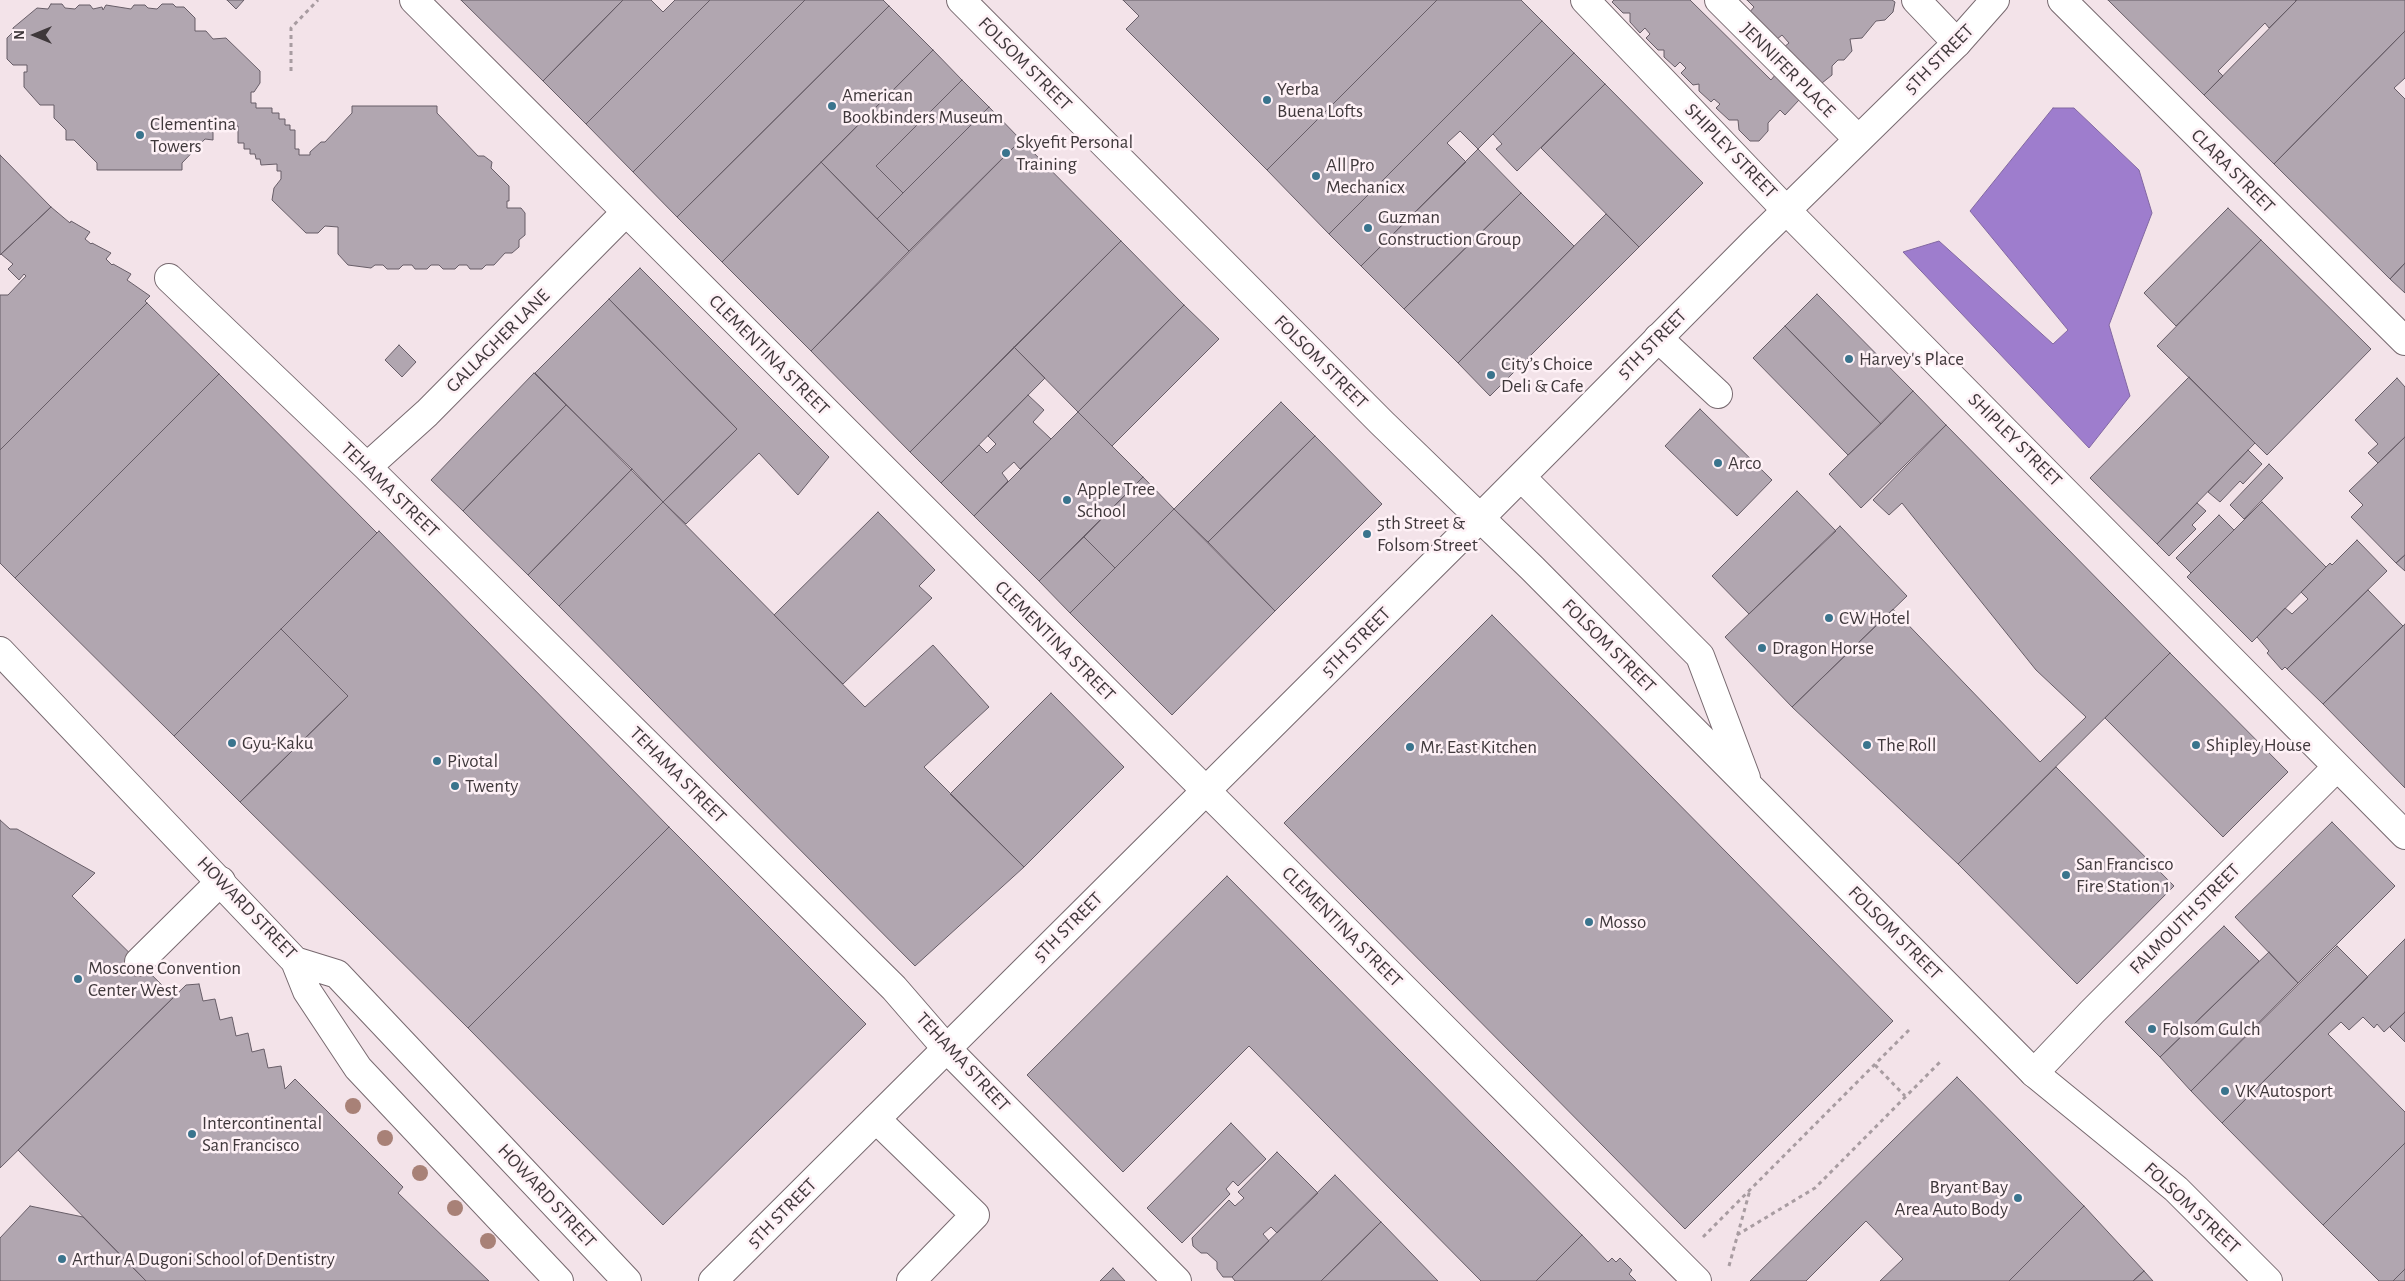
<!DOCTYPE html>
<meta charset="utf-8">
<style>
body{margin:0}
#map{position:relative;width:2405px;height:1281px;overflow:hidden;background:#f3e3e9;font-family:"Alegreya Sans",sans-serif}
canvas{display:block}
.north{position:absolute;left:10px;top:10px;width:50px;height:50px;-webkit-text-stroke:4px #fef1f6;paint-order:stroke;rotate:270deg;font-size:14px;font-weight:700;line-height:20px;text-align:center;color:#3f383b}
.north::after{content:'';display:block;margin:auto;width:18px;height:22px;background:#3f383b;clip-path:polygon(50% 0,100% 100%,50% 72%,0 100%)}
</style>
<div id="map">
<canvas width="2405" height="1281"></canvas>
<div class="north">N</div>
</div>
<script>
const c = document.querySelector('canvas').getContext('2d');
c.lineJoin = 'round';
function paint(path, color) { c.fillStyle = color; c.fill(path, 'evenodd'); }
const poly = rows => new Path2D(rows.map(r => 'M' + r).join(''));
function strokePath(path, color, width, dash) { c.strokeStyle = color; c.lineWidth = width; c.lineCap = dash ? 'butt' : 'round'; c.setLineDash(dash || []); c.stroke(path); }
function write(font, color, halo, rows, align = 'center') {
  c.font = font + ' "Alegreya Sans",sans-serif'; c.lineWidth = 5; c.setLineDash([]); c.textBaseline = 'middle'; c.strokeStyle = halo; c.fillStyle = color; for (const [text, x, y, turn = 0] of rows) {
    c.save(); c.translate(x, y); c.rotate((+turn || 0) * Math.PI / 180); c.textAlign = isNaN(turn) ? turn : align; if (halo) c.strokeText(text, 0, 0); c.fillText(text, 0, 0); c.restore();
  }
}
const water = poly([
 [2053,108,2074,108,2139,170,2152,213,2109,325,2130,396,2089,448,1903,252,1939,241,2053,344,2068,330,1970,211,2053,108]
]);
paint(water, '#9e7dcd');
strokePath(water, '#8268a1', 1);
const building = poly([
 [227,0,244,0,236,9,227,0],
 [461,0,623,0,543,81,461,0],
 [623,0,651,0,663,12,675,0,710,0,586,124,543,81,623,0],
 [710,0,805,0,633,172,586,124,710,0],
 [805,0,883,0,889,6,677,217,633,172,805,0],
 [1123,0,1437,0,1267,170,1126,29,1139,16,1123,0],
 [1437,0,1521,0,1542,21,1329,234,1267,170,1437,0],
 [1614,0,1690,0,1771,80,1776,74,1788,85,1786,87,1799,100,1785,115,1780,110,1768,123,1768,131,1759,141,1750,141,1739,130,1738,120,1729,120,1716,108,1720,104,1714,99,1711,102,1699,91,1699,84,1693,85,1681,73,1686,68,1680,62,1675,67,1664,57,1664,50,1658,50,1646,38,1650,34,1645,28,1640,33,1630,22,1630,13,1623,13,1612,2,1614,0],
 [1747,0,1892,0,1895,2,1893,12,1885,20,1876,21,1862,38,1850,39,1852,51,1844,60,1838,60,1832,66,1832,75,1822,83,1813,84,1801,73,1803,63,1801,64,1784,47,1789,43,1782,35,1776,40,1749,13,1754,7,1747,0],
 [2108,0,2295,0,2296,1,2269,28,2265,23,2218,71,2223,76,2204,95,2108,0],
 [2297,0,2405,0,2405,31,2274,164,2204,95,2297,0],
 [51,4,62,4,65,8,75,9,79,5,90,5,93,9,102,7,103,10,106,5,131,9,134,5,145,5,148,8,157,9,162,4,173,4,176,7,184,7,195,18,195,31,206,31,213,39,226,38,260,71,260,83,254,92,251,92,251,103,256,103,256,108,272,108,272,113,279,113,279,119,285,119,285,125,290,125,290,130,295,130,295,149,299,149,299,155,310,155,310,152,321,142,325,142,352,113,352,106,437,106,437,113,478,156,484,156,492,162,491,168,509,186,509,201,507,201,507,208,521,208,525,213,525,235,519,240,519,247,512,253,505,253,494,265,486,265,482,269,470,269,467,265,459,265,455,269,443,269,439,265,431,265,427,269,415,269,412,265,403,265,399,269,387,269,383,265,375,265,371,268,348,265,338,254,338,227,325,226,318,233,306,233,272,200,274,188,281,179,281,171,277,171,277,164,261,165,260,159,256,159,255,154,250,154,250,149,244,149,244,143,238,143,238,126,232,126,232,121,225,121,213,131,213,140,205,139,182,163,182,170,97,170,97,163,74,140,66,140,66,130,54,118,54,105,40,105,24,87,24,72,27,72,27,65,13,65,7,59,7,38,13,32,13,28,37,8,48,9,51,4],
 [889,6,933,50,722,262,677,217,889,6],
 [1542,21,1574,53,1478,149,1460,131,1447,143,1466,162,1361,266,1329,234,1542,21],
 [2405,31,2405,78,2394,88,2405,99,2405,263,2390,279,2274,164,2405,31],
 [933,50,962,80,876,166,903,193,877,219,821,162,933,50],
 [1574,53,1605,84,1517,171,1496,149,1502,144,1493,134,1574,53],
 [962,80,989,107,903,193,876,166,962,80],
 [1605,84,1703,183,1639,247,1541,148,1605,84],
 [989,107,1021,140,909,251,877,219,989,107],
 [1021,140,1121,241,910,452,811,351,1021,140],
 [1478,149,1521,193,1404,309,1361,266,1478,149],
 [0,155,51,207,0,255,0,155],
 [821,162,909,251,811,351,722,262,821,162],
 [1521,193,1574,246,1458,363,1404,309,1521,193],
 [51,207,70,223,71,221,90,232,85,239,91,244,92,243,111,253,106,259,112,265,113,264,131,274,127,280,150,296,145,301,147,303,0,450,0,295,8,295,26,276,24,274,19,280,8,269,13,264,1,254,51,207],
 [2228,208,2261,240,2176,326,2144,293,2228,208],
 [1606,214,1639,247,1490,396,1458,363,1606,214],
 [2261,240,2371,349,2267,455,2157,346,2261,240],
 [1121,241,1184,305,1078,412,1014,347,1121,241],
 [2405,263,2405,293,2390,279,2405,263],
 [640,268,829,457,798,495,759,453,686,524,663,502,737,429,609,299,640,268],
 [1817,294,1913,391,1881,424,1785,326,1817,294],
 [609,299,737,429,663,502,535,373,609,299],
 [147,303,219,374,15,578,0,563,0,450,147,303],
 [1184,305,1219,339,1112,446,1078,412,1184,305],
 [1785,326,1881,424,1848,455,1753,358,1785,326],
 [399,345,416,362,402,377,385,360,399,345],
 [1014,347,1045,378,941,483,910,452,1014,347],
 [534,373,566,405,463,511,431,480,534,373],
 [219,374,377,533,174,736,15,578,219,374],
 [2189,377,2255,443,2157,544,2090,478,2189,377],
 [2397,378,2405,387,2405,437,2378,463,2368,453,2378,444,2355,420,2397,378],
 [1913,391,1946,425,1861,508,1829,474,1913,391],
 [1028,395,1044,410,1033,422,1051,439,1020,469,1014,462,1002,473,1008,481,974,516,941,483,979,445,987,453,996,444,988,436,1028,395],
 [1281,402,1315,436,1208,542,1174,509,1281,402],
 [566,405,632,469,528,575,463,511,566,405],
 [1700,409,1772,480,1737,516,1665,446,1700,409],
 [1078,412,1143,477,1039,581,974,516,1078,412],
 [1946,425,2170,653,1958,864,1792,707,1893,609,2040,762,2086,717,2036,670,1902,503,1889,515,1873,500,1946,425],
 [1315,436,1382,504,1275,611,1208,542,1315,436],
 [2405,437,2405,555,2396,563,2351,517,2363,505,2349,491,2405,437],
 [2248,450,2262,464,2243,484,2240,481,2220,502,2208,492,2248,450],
 [2269,464,2283,478,2244,519,2230,505,2269,464],
 [632,469,663,502,559,606,528,575,632,469],
 [1143,477,1174,509,1115,568,1084,537,1143,477],
 [1797,491,1836,531,1749,614,1712,576,1797,491],
 [663,502,865,707,933,645,989,707,924,767,1024,867,915,966,559,606,663,502],
 [2262,502,2326,567,2252,642,2187,577,2262,502],
 [2197,503,2206,511,2192,525,2196,529,2169,556,2157,544,2197,503],
 [1174,509,1275,611,1172,715,1070,613,1174,509],
 [878,512,935,570,919,586,932,598,843,684,774,615,878,512],
 [2219,515,2234,530,2191,573,2176,558,2219,515],
 [1840,526,1907,596,1792,707,1725,637,1840,526],
 [379,531,669,827,468,1028,240,802,348,696,281,629,379,531],
 [1084,537,1115,568,1070,613,1039,581,1084,537],
 [2357,540,2387,571,2287,669,2285,667,2282,670,2267,653,2269,651,2257,637,2285,608,2292,614,2308,599,2301,592,2330,563,2332,565,2357,540],
 [2405,555,2405,571,2396,563,2405,555],
 [2368,590,2403,626,2323,704,2287,669,2368,590],
 [1492,615,1893,1021,1685,1229,1284,823,1492,615],
 [2405,624,2405,788,2323,704,2405,624],
 [281,629,348,696,240,802,174,736,281,629],
 [2170,653,2288,772,2223,837,2105,718,2170,653],
 [1051,693,1124,767,1024,867,950,794,1051,693],
 [2056,767,2174,886,2077,984,1958,864,2056,767],
 [0,820,10,829,17,829,95,873,72,896,174,997,0,1168,0,820],
 [2332,822,2395,886,2298,983,2235,917,2332,822],
 [669,827,866,1024,663,1225,468,1028,669,827],
 [1227,876,1582,1235,1536,1281,1481,1281,1249,1046,1123,1172,1027,1075,1227,876],
 [2224,926,2259,961,2160,1057,2125,1022,2224,926],
 [2405,939,2405,1012,2384,1032,2377,1024,2374,1028,2363,1017,2349,1030,2341,1022,2328,1034,2405,1112,2405,1143,2323,1225,2222,1123,2405,939],
 [2337,946,2368,977,2222,1123,2191,1091,2337,946],
 [2269,952,2298,983,2191,1091,2160,1057,2269,952],
 [199,984,203,1001,215,999,220,1020,232,1017,236,1036,248,1033,252,1052,264,1049,268,1068,281,1066,285,1089,295,1079,403,1187,398,1193,489,1281,146,1281,18,1150,186,985,199,984],
 [2405,1012,2405,1042,2390,1027,2405,1012],
 [1957,1077,2084,1206,2009,1281,1880,1281,1903,1259,1866,1221,1806,1281,1750,1281,1957,1077],
 [1231,1123,1266,1159,1238,1186,1233,1181,1226,1189,1230,1194,1182,1243,1147,1208,1231,1123],
 [2405,1143,2405,1269,2393,1281,2379,1281,2323,1225,2405,1143],
 [1277,1152,1318,1193,1277,1233,1271,1227,1263,1234,1269,1241,1232,1277,1223,1277,1217,1269,1217,1262,1207,1253,1201,1253,1193,1246,1192,1238,1229,1200,1235,1206,1244,1198,1238,1192,1277,1152],
 [1335,1175,1381,1222,1321,1281,1235,1281,1232,1277,1335,1175],
 [30,1206,83,1217,146,1281,0,1281,0,1238,30,1206],
 [2084,1206,2144,1271,2133,1281,2009,1281,2084,1206],
 [1381,1222,1438,1281,1321,1281,1381,1222],
 [1582,1235,1608,1262,1612,1258,1616,1262,1620,1258,1632,1270,1629,1274,1636,1281,1536,1281,1582,1235],
 [1113,1268,1125,1281,1100,1281,1113,1268],
 [2405,1269,2405,1281,2393,1281,2405,1269],
 [2144,1271,2153,1281,2133,1281,2144,1271]
]);
paint(building, '#b1a6b0');
strokePath(building, '#675d67', 1);
const minor = poly([
 [414,0,1697,1281],
 [1585,0,1786,210,2405,835],
 [1719,0,1858,139],
 [1916,0,1957,43],
 [2062,0,2405,341],
 [169,278,367,467,894,988,946,1048,1177,1281],
 [1658,338,1718,394],
 [367,467,427,413,626,212],
 [139,962,221,881],
 [2034,1073,2092,1012,2337,767],
 [876,1119,975,1215,911,1281]
]);
const major = poly([
 [961,0,1382,423,1532,568,2034,1073,2176,1189,2268,1281],
 [1521,477,1700,656,1746,778],
 [0,651,295,961,337,974,627,1281],
 [295,961,307,991,358,1068,559,1281],
 [713,1281,1480,518,1757,239,1957,43,1995,0]
]);
strokePath(minor, '#77696f', 30);
strokePath(major, '#77696f', 30);
strokePath(poly([
 [291,71,291,28,318,0],
 [1875,1065,1905,1096],
 [1737,1235,1815,1188,1942,1060],
 [1703,1237,1910,1029],
 [1729,1266,1750,1190]
]), '#a89ca1', 3, [4, 4]);
strokePath(minor, '#fff', 28);
strokePath(major, '#fff', 28);
c.fillStyle = '#a88177';
for (const [x, y] of [
 [353,1106],
 [385,1138],
 [420,1173],
 [455,1208],
 [488,1241]
]) { c.beginPath(); c.arc(x, y, 8, 0, 2 * Math.PI); c.fill(); }
for (const [x, y, r, color] of [
 [1267,100,5,"#3a748d"],
 [832,106,5,"#3a748d"],
 [140,135,5,"#3a748d"],
 [1006,153,5,"#3a748d"],
 [1316,176,5,"#3a748d"],
 [1368,228,5,"#3a748d"],
 [1849,359,5,"#3a748d"],
 [1491,375,5,"#3a748d"],
 [1718,463,5,"#3a748d"],
 [1067,500,5,"#3a748d"],
 [1367,534,5,"#3a748d"],
 [1829,618,5,"#3a748d"],
 [1762,648,5,"#3a748d"],
 [232,743,5,"#3a748d"],
 [1867,745,5,"#3a748d"],
 [2196,745,5,"#3a748d"],
 [1410,747,5,"#3a748d"],
 [437,761,5,"#3a748d"],
 [455,786,5,"#3a748d"],
 [2066,875,5,"#3a748d"],
 [1589,922,5,"#3a748d"],
 [78,979,5,"#3a748d"],
 [2152,1029,5,"#3a748d"],
 [2225,1091,5,"#3a748d"],
 [192,1134,5,"#3a748d"],
 [2018,1198,5,"#3a748d"],
 [62,1259,5,"#3a748d"]
]) { const dot = new Path2D(); dot.arc(x, y, r, 0, 2 * Math.PI); c.fillStyle = color; c.fill(dot); strokePath(dot, '#fef1f6', 2); }
write('19px', '#3f383b', '#fef1f6', [
 ["5TH STREET",1939,59,-45],
 ["FOLSOM STREET",1025,64,45],
 ["JENNIFER PLACE",1788,70,45],
 ["SHIPLEY STREET",1731,151,46],
 ["CLARA STREET",2233,171,45],
 ["GALLAGHER LANE",498,341,-45],
 ["5TH STREET",1652,344,-45],
 ["CLEMENTINA STREET",769,355,45],
 ["FOLSOM STREET",1321,362,45],
 ["SHIPLEY STREET",2015,440,45],
 ["TEHAMA STREET",390,490,44],
 ["CLEMENTINA STREET",1055,641,45],
 ["5TH STREET",1356,642,-45],
 ["FOLSOM STREET",1609,646,45],
 ["TEHAMA STREET",678,775,45],
 ["HOWARD STREET",247,908,46],
 ["FALMOUTH STREET",2185,919,-45],
 ["5TH STREET",1068,927,-45],
 ["CLEMENTINA STREET",1342,927,45],
 ["FOLSOM STREET",1895,933,45],
 ["TEHAMA STREET",963,1062,47],
 ["HOWARD STREET",547,1196,47],
 ["FOLSOM STREET",2192,1208,43],
 ["5TH STREET",782,1213,-45]
]);
write('19px', '#3f383b', '#fef1f6', [
 ["Yerba",1277,89],
 ["Buena Lofts",1277,111],
 ["American",842,95],
 ["Bookbinders Museum",842,117],
 ["Clementina",150,124],
 ["Towers",150,146],
 ["Skyefit Personal",1016,142],
 ["Training",1016,164],
 ["All Pro",1326,165],
 ["Mechanicx",1326,187],
 ["Guzman",1378,217],
 ["Construction Group",1378,239],
 ["Harvey's Place",1859,359],
 ["City’s Choice",1501,364],
 ["Deli & Cafe",1501,386],
 ["Arco",1728,463],
 ["Apple Tree",1077,489],
 ["School",1077,511],
 ["5th Street &",1377,523],
 ["Folsom Street",1377,545],
 ["CW Hotel",1839,618],
 ["Dragon Horse",1772,648],
 ["Gyu-Kaku",242,743],
 ["The Roll",1877,745],
 ["Shipley House",2206,745],
 ["Mr. East Kitchen",1420,747],
 ["Pivotal",447,761],
 ["Twenty",465,786],
 ["San Francisco",2076,864],
 ["Fire Station 1",2076,886],
 ["Mosso",1599,922],
 ["Moscone Convention",88,968],
 ["Center West",88,990],
 ["Folsom Gulch",2162,1029],
 ["VK Autosport",2235,1091],
 ["Intercontinental",202,1123],
 ["San Francisco",202,1145],
 ["Bryant Bay",2008,1187,"right"],
 ["Area Auto Body",2008,1209,"right"],
 ["Arthur A Dugoni School of Dentistry",72,1259]
], 'left');
</script>
